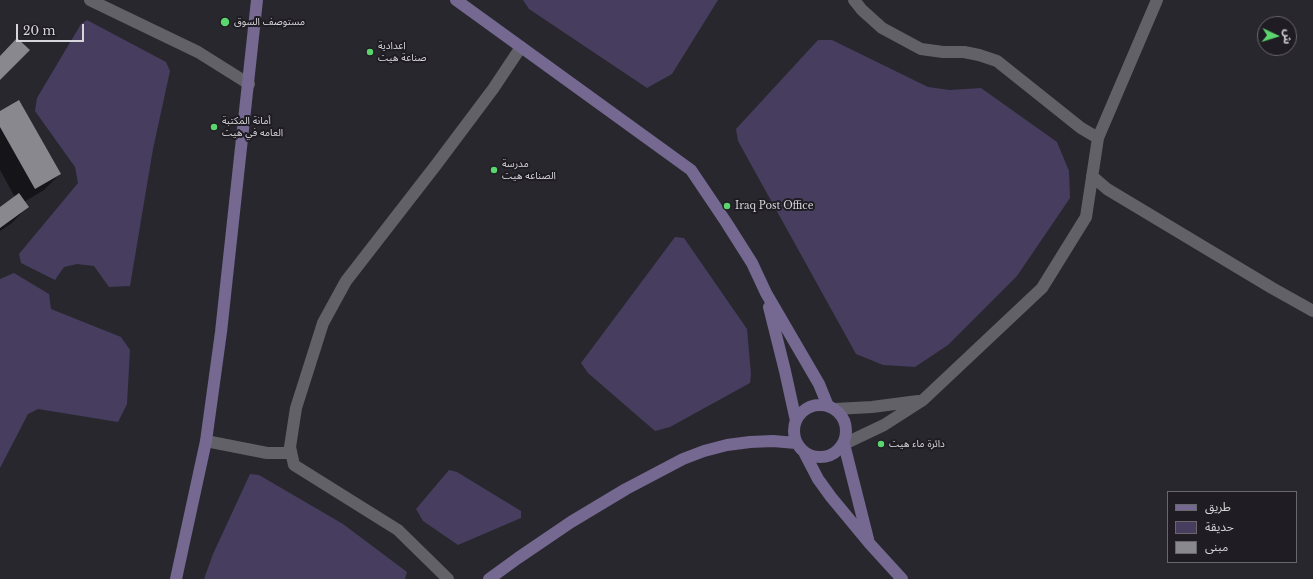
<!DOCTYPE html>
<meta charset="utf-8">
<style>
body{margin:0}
#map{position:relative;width:1313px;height:579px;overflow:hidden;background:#28272d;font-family:"Libre Baskerville","Noto Sans Arabic",serif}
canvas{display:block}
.legend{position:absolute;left:1167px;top:491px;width:130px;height:72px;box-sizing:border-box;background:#1f1d23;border:1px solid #68676c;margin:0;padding:5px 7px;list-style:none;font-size:12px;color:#d6d5d9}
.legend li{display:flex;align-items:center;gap:8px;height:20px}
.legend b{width:20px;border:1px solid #68676c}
.north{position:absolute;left:1257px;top:16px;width:40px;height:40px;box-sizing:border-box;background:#1f1d23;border:1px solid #68676c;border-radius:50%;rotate:94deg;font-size:11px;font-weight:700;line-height:16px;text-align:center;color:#d6d5d9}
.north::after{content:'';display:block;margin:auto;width:14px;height:18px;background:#5bd56e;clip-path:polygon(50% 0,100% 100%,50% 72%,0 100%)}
.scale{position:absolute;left:16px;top:24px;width:68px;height:18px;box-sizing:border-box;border:2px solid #d6d5d9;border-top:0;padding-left:5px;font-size:12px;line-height:14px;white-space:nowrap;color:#d6d5d9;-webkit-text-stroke:3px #1f1d23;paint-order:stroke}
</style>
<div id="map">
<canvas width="1313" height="579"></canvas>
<ul class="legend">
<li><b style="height:5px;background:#756891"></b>طريق</li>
<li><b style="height:11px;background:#473d5f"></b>حديقة</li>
<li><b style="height:11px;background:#89888f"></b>مبنى</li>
</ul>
<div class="north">ش</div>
<div class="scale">20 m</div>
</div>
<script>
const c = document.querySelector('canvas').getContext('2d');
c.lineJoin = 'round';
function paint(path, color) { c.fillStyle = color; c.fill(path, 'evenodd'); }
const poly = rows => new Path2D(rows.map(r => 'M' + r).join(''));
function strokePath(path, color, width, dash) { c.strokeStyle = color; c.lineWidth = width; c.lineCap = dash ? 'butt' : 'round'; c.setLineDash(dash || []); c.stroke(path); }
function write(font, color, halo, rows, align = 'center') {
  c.font = font + ' "Libre Baskerville","Noto Sans Arabic",serif'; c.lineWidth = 4; c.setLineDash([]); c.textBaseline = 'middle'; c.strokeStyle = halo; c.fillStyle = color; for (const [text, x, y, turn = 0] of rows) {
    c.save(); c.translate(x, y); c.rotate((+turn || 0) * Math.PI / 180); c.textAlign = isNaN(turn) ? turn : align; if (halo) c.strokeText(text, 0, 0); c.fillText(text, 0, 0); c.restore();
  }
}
paint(poly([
 [523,0,718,0,672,74,647,88,529,9],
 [87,20,166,62,170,71,153,149,130,286,109,287,94,266,77,264,64,267,55,280,21,263,19,254,78,183,75,167,35,111,37,98,81,24],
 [818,40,832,40,928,87,950,90,981,88,1057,142,1069,171,1070,198,1017,276,948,345,915,367,883,365,856,354,738,141,736,129],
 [675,237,684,238,747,329,751,374,750,383,670,427,655,431,588,373,581,363],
 [14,273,49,294,51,309,121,337,130,350,127,404,118,422,38,409,28,414,0,468,0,279],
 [449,470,457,472,521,511,521,518,458,545,423,521,416,509],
 [250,474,259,475,343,524,407,572,405,579,204,579,213,554]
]), '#473d5f');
paint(poly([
 [0,112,60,174,44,190,24,202,27,207,12,223,0,231,0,208,15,197,0,170]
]), '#0007');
paint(poly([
 [17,38,30,50,0,80,0,56],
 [19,100,61,174,35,189,0,127,0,111],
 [19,193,29,207,0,228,0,207]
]), '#89888f');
strokePath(poly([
 [90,0,198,52,249,84],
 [854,0,862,10,882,28,921,49,943,52,964,52,979,55,997,61,1081,128,1098,138],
 [1092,176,1107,189,1272,288,1313,311],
 [835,409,872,407,918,401],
 [206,441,267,453,291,453],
 [844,444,884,425,923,400,1042,288,1086,217,1098,138,1157,0],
 [448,579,398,530,294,465,290,447,296,408,323,323,346,281,436,165,493,89,521,47]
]), '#626167', 12);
strokePath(poly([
 [456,0,691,170,726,222,752,263,766,293,819,384,828,406],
 [769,307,785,371,796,421],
 '794 431a26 26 0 1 1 52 0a26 26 0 1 1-52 0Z',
 [844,444,868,539],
 [805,454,818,479,831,497,870,544,902,579],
 [176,579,206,441,221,332,257,0],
 [489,579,518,558,571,522,626,489,683,459,704,451,727,445,750,442,773,441,796,443]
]), '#756891', 12);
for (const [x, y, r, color] of [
 [225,22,5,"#5bd56e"],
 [370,52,4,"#5bd56e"],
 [214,127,4,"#5bd56e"],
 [494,170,4,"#5bd56e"],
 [727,206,4,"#5bd56e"],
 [881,444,4,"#5bd56e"]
]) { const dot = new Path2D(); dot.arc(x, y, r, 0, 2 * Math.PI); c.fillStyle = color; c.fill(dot); strokePath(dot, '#1f1d23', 1.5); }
write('10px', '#d6d5d9', '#1f1d23', [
 ["مستوصف السوق",234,22],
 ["اعدادية",378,46],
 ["صناعة هيت",378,58],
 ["أمانة المكتبة",222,121],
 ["العامه في هيت",222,133],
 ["مدرسة",502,164],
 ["الصناعه هيت",502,176],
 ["Iraq Post Office",735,206],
 ["دائرة ماء هيت",889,444]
], 'left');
</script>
